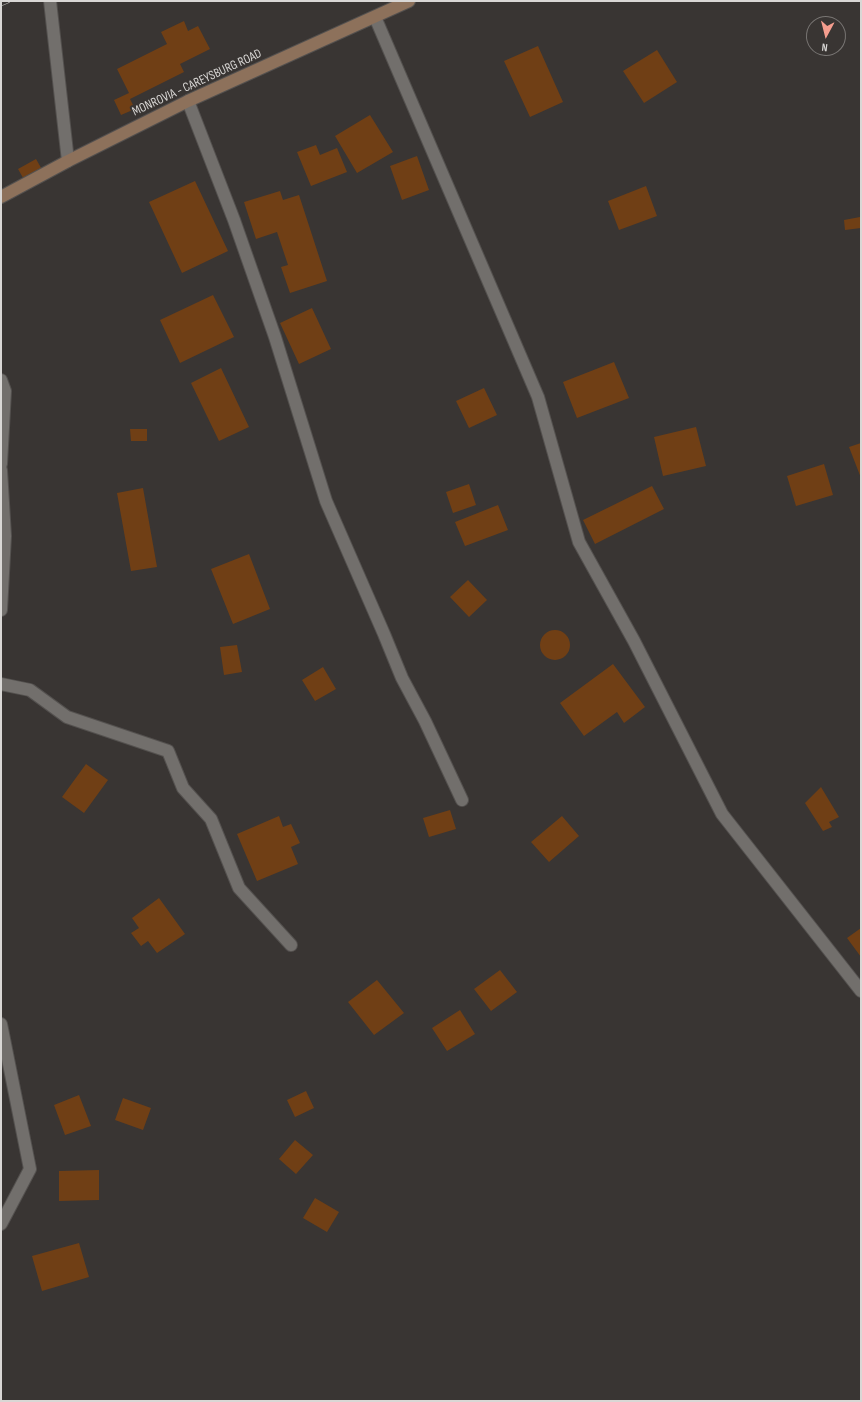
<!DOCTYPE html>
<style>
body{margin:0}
#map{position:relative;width:862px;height:1402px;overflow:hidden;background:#393533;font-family:"Sofia Sans Condensed",sans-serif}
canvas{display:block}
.frame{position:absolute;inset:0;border:2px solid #d9d7d5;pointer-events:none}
.north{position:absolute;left:806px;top:16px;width:40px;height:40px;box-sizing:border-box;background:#393533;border:1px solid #797674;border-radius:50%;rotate:187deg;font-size:11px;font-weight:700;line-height:16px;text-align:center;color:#d9d7d5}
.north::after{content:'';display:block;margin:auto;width:14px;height:18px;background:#f59d8e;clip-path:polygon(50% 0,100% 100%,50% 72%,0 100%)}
</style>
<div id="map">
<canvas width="862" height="1402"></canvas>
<div class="frame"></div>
<div class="north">N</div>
</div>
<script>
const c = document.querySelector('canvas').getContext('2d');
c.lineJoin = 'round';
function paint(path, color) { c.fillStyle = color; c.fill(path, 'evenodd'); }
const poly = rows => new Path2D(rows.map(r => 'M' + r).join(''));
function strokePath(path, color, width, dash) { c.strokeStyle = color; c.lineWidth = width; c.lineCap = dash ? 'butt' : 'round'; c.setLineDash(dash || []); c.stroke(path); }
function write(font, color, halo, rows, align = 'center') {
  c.font = font + ' "Sofia Sans Condensed",sans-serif'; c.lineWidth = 4; c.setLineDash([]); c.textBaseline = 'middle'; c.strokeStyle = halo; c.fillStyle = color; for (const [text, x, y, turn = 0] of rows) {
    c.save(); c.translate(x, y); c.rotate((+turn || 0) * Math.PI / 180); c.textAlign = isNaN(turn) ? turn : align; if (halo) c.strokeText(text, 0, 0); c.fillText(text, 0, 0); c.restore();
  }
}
paint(poly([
 [184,21,188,31,198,26,210,49,180,64,184,72,130,99,135,109,121,115,114,100,129,93,117,69,167,44,161,32],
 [538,46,563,102,530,117,504,61],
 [657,50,677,82,644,103,623,71],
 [370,115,393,152,357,173,335,136],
 [316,145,320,155,337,148,347,172,311,186,297,152],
 [417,156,429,190,402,200,390,166],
 [36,159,44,173,26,183,18,169],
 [195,181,228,251,182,273,149,202],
 [646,186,657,216,619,230,608,201],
 [280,191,283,200,299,195,327,281,290,293,281,267,288,265,277,232,256,239,244,202],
 [860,217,861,228,845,230,844,220],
 [213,295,234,337,180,363,160,320],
 [312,308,331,349,299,364,280,323],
 [614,362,629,398,577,418,563,382],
 [221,368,249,427,219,441,191,383],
 [484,388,497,415,469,428,456,401],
 [696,427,706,466,663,476,654,437],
 [130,429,147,429,147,441,131,441],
 [861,443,861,478,849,447],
 [824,464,833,495,796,506,787,476],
 [469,484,476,505,453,513,446,492],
 [652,486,664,509,595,544,583,520],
 [143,488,157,567,131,571,117,493],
 [498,505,508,530,465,546,455,522],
 [249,554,270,609,233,624,211,569],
 [468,580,487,600,469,617,450,597],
 '540 645a15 15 0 1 1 30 0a15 15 0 1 1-30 0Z',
 [237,645,242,672,224,675,220,647],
 [613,664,645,707,624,723,617,712,584,736,560,703],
 [323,667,336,689,315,701,302,680],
 [86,764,108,780,84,813,62,797],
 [821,787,839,817,829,822,832,827,823,831,805,803],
 [450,810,456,829,429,837,423,818],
 [279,816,283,827,291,824,300,843,291,847,298,864,257,881,237,834],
 [562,816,579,836,549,862,531,842],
 [159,898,185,934,157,953,148,941,141,946,131,933,139,928,132,918],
 [861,928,861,957,847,938],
 [500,970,517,992,491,1011,474,989],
 [377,980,404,1013,374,1035,348,1002],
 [460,1010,475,1034,447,1051,432,1028],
 [306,1091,314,1108,295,1117,287,1100],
 [79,1095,91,1126,65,1135,54,1105],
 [123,1098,151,1108,143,1130,115,1120],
 [295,1140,313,1155,296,1174,279,1159],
 [99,1170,99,1200,59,1201,59,1171],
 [315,1198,339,1212,327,1232,303,1218],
 [79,1243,89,1277,42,1291,32,1256]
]), '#703f15');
const street = poly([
 [50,1,68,161],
 [375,17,538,397,579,542,634,641,722,814,861,991],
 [188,101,234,220,275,337,326,501,384,634,402,678,425,721,462,800],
 [1,380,5,391,1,464],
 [1,470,5,536,1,610],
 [1,684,30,690,67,717,168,751,183,788,211,819,239,888,291,945],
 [1,1024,30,1169,1,1224]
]);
const secondary = poly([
 [1,197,68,161,188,101,409,1]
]);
strokePath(street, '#54514f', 14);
strokePath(secondary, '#54514f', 14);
strokePath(street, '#726f6c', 12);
strokePath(secondary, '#8d715b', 12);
const rail = poly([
 [1,4,8,1]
]);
strokePath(rail, '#bab7b5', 4.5);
strokePath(rail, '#393533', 3, [9]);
write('13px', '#d9d7d5', '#393533', [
 ["MONROVIA - CAREYSBURG ROAD",197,83,-25]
]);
</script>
